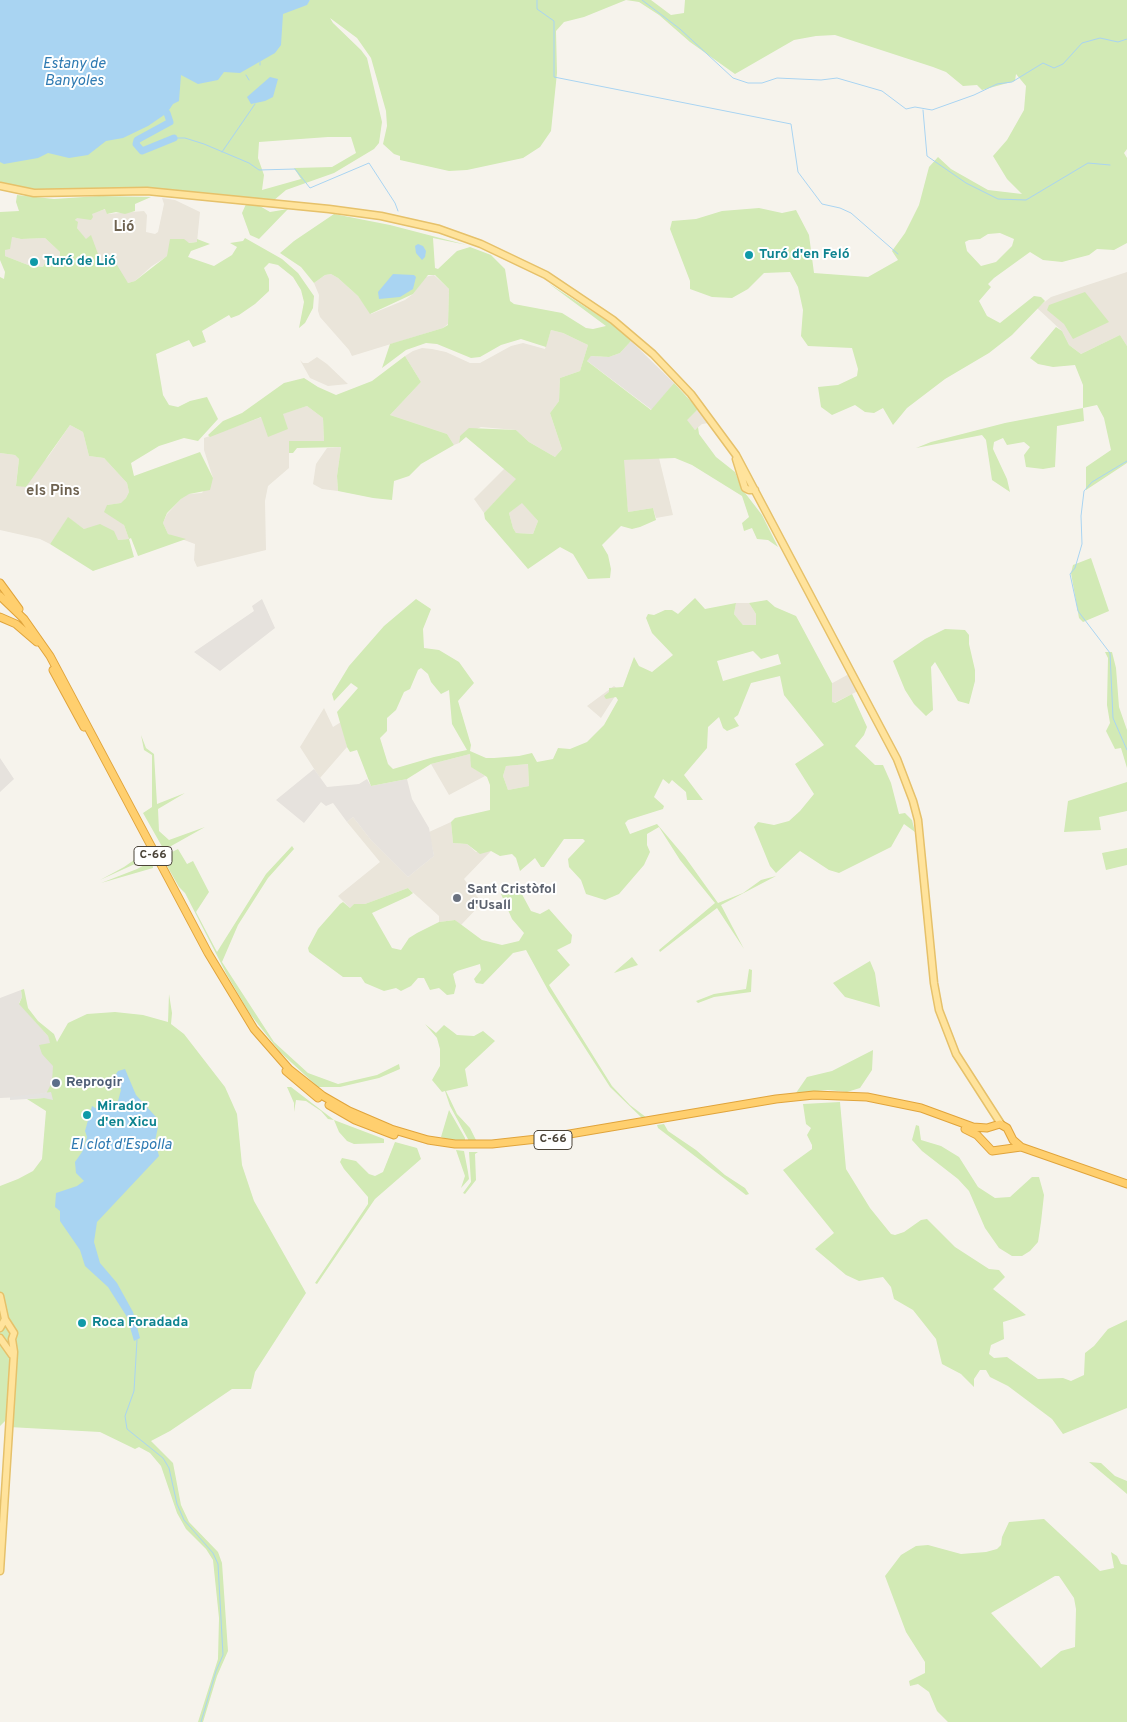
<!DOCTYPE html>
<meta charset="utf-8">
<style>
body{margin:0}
canvas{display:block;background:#f6f3ec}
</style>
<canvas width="1127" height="1722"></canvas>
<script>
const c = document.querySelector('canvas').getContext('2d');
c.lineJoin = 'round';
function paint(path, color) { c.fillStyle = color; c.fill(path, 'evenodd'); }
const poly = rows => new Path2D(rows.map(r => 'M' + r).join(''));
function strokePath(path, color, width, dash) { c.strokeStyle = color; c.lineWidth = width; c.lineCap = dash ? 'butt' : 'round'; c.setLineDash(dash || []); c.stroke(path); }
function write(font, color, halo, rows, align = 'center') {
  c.font = font + ' Overpass,sans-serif'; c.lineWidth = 4; c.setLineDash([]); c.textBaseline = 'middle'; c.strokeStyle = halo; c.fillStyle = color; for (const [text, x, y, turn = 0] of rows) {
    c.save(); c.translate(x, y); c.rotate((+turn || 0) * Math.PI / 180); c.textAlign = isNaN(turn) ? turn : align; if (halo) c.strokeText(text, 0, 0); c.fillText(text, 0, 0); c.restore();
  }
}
paint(poly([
 [162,198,175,200,200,212,197,242,188,243,152,266,135,281,128,283,108,264,101,262,97,256,91,236,86,240,77,228,75,221,76,218,106,209,108,214,144,211,147,215,146,232,155,234,158,232,164,204],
 [12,237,21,239,45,238,60,252,59,262,45,263,43,267,28,265,5,256,5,250],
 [1127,272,1127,346,1120,335,1081,354,1069,345,1062,331,1037,308,1051,297],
 [331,274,338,278,358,296,371,314,405,300,413,294,425,277,434,275,449,289,448,324,443,328,352,356,349,350,320,317,318,311,319,295,314,283,325,275],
 [551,330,563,333,588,345,580,371,560,378,559,401,550,413,562,449,555,457,529,442,516,430,481,427,460,436,459,443,454,445,447,434,390,415,421,382,405,356,413,351,422,348,432,349,446,352,470,363,480,363,511,346,523,343,545,349],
 [317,357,327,364,348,384,328,386,310,378,300,360,303,363,308,363],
 [307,406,323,418,324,441,289,441,289,468,268,486,265,501,266,550,197,567,194,560,195,544,168,534,163,523,167,514,181,499,188,494,202,493,213,478,204,450,204,438,262,417,269,436,282,414],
 [698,409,709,423,702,424,695,430,686,420],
 [70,425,83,432,89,456,104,458,127,483,129,492,126,498,122,503,107,505,124,525,129,539,118,540,91,528,84,529,68,518,50,544,40,539,0,530,0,453,15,455,19,459,16,485,48,457],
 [341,447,337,476,338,491,322,489,313,484,316,464,327,448],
 [659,458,673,515,656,518,653,508,628,512,623,460],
 [505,468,517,479,484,513,474,499],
 [522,502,538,521,533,534,516,533,513,528,509,513],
 [736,603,749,603,756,614,756,625,743,625,734,614],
 [849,674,858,691,834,703,805,698],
 [614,686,619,690,601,718,587,706],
 [324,708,333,727,341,722,347,747,320,778,300,747],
 [470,754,472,767,485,776,449,795,431,764],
 [528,764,529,786,508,790,503,776,506,766],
 [353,817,371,840,408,877,434,856,429,832,451,822,453,843,467,844,476,852,491,851,464,879,482,903,461,925,455,920,439,922,439,916,408,888,365,904,354,904,350,908,338,896,380,862,347,822]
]), '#eae5da');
paint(poly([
 [631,341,674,383,652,410,586,360,591,356,609,357,620,353],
 [262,599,275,628,220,671,194,652,254,611,252,606],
 [0,758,14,779,0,792],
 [314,769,327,787,359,784,367,779,371,786,407,779,412,799,429,828,434,856,408,877,371,840,353,817,347,822,333,803,326,806,321,802,304,823,276,800],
 [21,990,22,997,19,1003,48,1036,67,1089,22,1097,0,1098,0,998]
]), '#e6e2dd');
paint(poly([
 [310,0,651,0,671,15,684,13,685,0,1127,0,1127,149,1124,153,1127,158,1127,243,1114,250,1097,249,1089,255,1062,262,1043,260,1030,252,994,278,988,284,991,287,979,301,987,316,1000,323,1034,296,1041,297,1045,301,1012,335,989,353,945,379,907,408,893,425,883,408,874,413,865,412,855,405,832,415,821,407,818,387,838,385,857,376,858,369,852,348,808,346,801,336,803,310,798,287,790,272,764,273,748,289,732,298,712,297,690,289,690,281,670,229,672,221,696,219,722,211,759,208,782,213,796,210,809,235,814,273,868,277,898,260,892,251,905,233,919,205,929,167,938,157,951,169,988,190,1022,194,1007,179,993,156,1007,140,1024,110,1026,86,1016,74,1015,81,982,90,977,85,963,86,946,72,933,67,835,35,816,36,794,40,735,74,690,42,659,15,639,2,626,0,584,17,564,22,556,31,557,73,551,131,540,147,523,158,467,170,449,171,400,160,400,156,394,154,383,144,387,126,386,111,371,58,357,38,330,18,333,23,361,50,367,58,382,122,379,143,374,149,334,173,286,190,273,201,130,188,34,191,0,183,0,159,278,26,283,11,306,5],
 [328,137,351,137,356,153,332,167,294,168,301,179,262,190,264,175,258,158,259,142],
 [1000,233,1014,239,1012,246,996,262,981,266,967,251,965,242,969,240,980,239,988,234],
 [17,195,54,199,99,196,151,197,135,204,135,211,125,214,116,212,107,214,105,209,92,214,93,217,91,220,77,218,75,220,78,222,77,228,86,239,91,235,101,262,107,257,108,264,117,265,128,283,135,281,167,256,170,239,184,239,189,243,197,242,197,239,210,244,191,251,188,257,214,266,232,255,237,247,230,243,243,241,245,238,282,259,298,273,314,296,313,308,305,323,299,328,304,302,301,290,293,277,278,265,269,263,264,268,269,279,269,291,255,304,239,315,231,318,229,315,202,331,206,342,193,347,189,340,156,354,163,395,169,405,178,407,190,401,207,397,218,419,198,441,184,438,159,446,131,463,134,476,200,452,213,478,210,490,189,494,181,499,167,513,163,523,168,534,186,539,138,556,131,538,129,539,134,557,93,571,50,544,68,517,84,529,100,524,114,531,118,540,129,539,124,525,104,512,107,505,121,503,126,498,129,492,127,483,104,458,89,456,83,432,70,425,26,487,16,486,19,459,15,455,0,453,0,277,4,279,5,272,0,260,0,212,19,211,16,202],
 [12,237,21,239,45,238,60,252,59,262,45,263,43,267,28,265,5,256,5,250,10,249],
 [246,204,258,205,270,212,288,209,259,239,250,235,242,213],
 [334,214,390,225,467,245,433,238,435,268,438,269,457,251,470,247,491,255,505,269,510,301,514,304,562,313,586,328,593,329,606,326,548,283,618,328,631,341,620,353,609,357,591,356,587,361,651,410,674,383,698,409,687,420,695,430,698,427,699,434,716,457,735,472,742,489,762,515,778,547,768,540,757,539,752,528,744,531,742,523,749,517,742,496,692,465,675,458,624,460,628,512,653,508,656,520,640,527,632,529,621,526,602,545,608,555,611,569,610,578,588,579,573,554,560,547,528,569,485,519,484,513,516,479,466,437,459,443,460,436,469,428,516,430,529,442,555,457,562,449,550,413,559,401,560,378,580,371,588,345,563,333,551,330,546,347,521,339,501,345,480,357,471,358,437,344,426,343,406,350,382,368,390,344,443,328,448,325,449,289,435,275,428,275,413,294,370,314,358,296,338,278,331,274,325,275,314,283,301,267,280,253,294,241],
 [522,503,538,521,533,534,516,533,513,528,509,513],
 [1085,292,1109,322,1073,339,1064,324,1047,310,1049,305],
 [1056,327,1062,331,1069,345,1081,354,1120,335,1127,346,1127,463,1086,490,1086,467,1111,450,1104,418,1097,405,1083,408,1084,421,1057,426,1055,467,1043,469,1026,467,1024,455,1030,447,1024,442,1007,445,1003,438,994,442,993,449,1007,479,1010,492,992,480,986,440,982,435,916,448,931,442,1005,423,1083,408,1083,385,1075,365,1053,367,1038,364,1030,358],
 [405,356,421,382,390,415,447,434,454,445,421,464,409,476,394,481,392,500,373,498,338,491,337,476,341,447,297,448,293,453,289,453,289,441,324,441,323,418,307,406,283,414,288,429,268,437,261,417,210,437,208,435,223,421,242,413,284,383,304,378,318,387,336,395,372,381],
 [1091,558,1109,611,1083,622,1079,618,1071,573,1073,565],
 [695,598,705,609,736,603,734,614,743,625,756,625,756,614,749,603,767,600,775,607,796,616,832,683,832,702,835,703,852,694,867,727,864,735,855,746,875,765,883,765,891,783,899,814,905,813,912,820,915,832,904,824,891,847,839,873,829,870,800,851,776,873,770,866,754,827,758,822,774,825,789,821,800,811,814,794,795,764,824,745,784,695,780,676,751,683,738,715,734,718,739,726,727,731,723,728,719,717,708,727,707,748,684,775,703,800,687,800,686,792,672,780,669,784,663,779,654,797,664,806,663,809,628,820,625,823,630,834,657,824,685,857,718,903,743,893,761,880,776,876,721,905,744,949,717,908,660,952,659,950,715,903,680,860,659,827,647,834,647,845,650,852,644,865,619,894,605,900,586,894,581,880,569,867,568,859,585,841,583,839,564,839,544,867,541,867,535,858,520,871,516,858,512,854,500,856,491,851,480,854,467,844,453,843,451,822,455,818,490,810,490,785,487,777,471,767,470,754,431,764,407,779,371,786,357,750,350,752,347,747,337,712,358,688,351,683,334,701,332,694,349,666,384,626,416,599,431,609,423,629,424,648,439,650,459,662,474,683,458,701,471,745,470,751,486,758,494,758,519,756,532,753,537,762,553,759,558,748,570,749,587,742,604,725,618,700,616,697,606,699,604,696,609,692,609,688,623,687,634,657,639,666,652,672,673,655,652,633,646,618,648,614,654,615,665,610,672,610,678,614],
 [753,651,761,659,778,654,781,664,723,681,717,661],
 [421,668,428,674,431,682,441,694,449,690,452,724,467,750,434,757,393,769,388,764,380,738,387,731,387,718,396,710,404,692,410,689,418,670],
 [528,764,529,786,508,790,503,776,506,766],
 [945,629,965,630,969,635,969,644,975,670,975,681,969,704,958,701,935,662,931,667,933,710,926,716,914,704,905,690,893,661,925,639],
 [1105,652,1112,652,1116,668,1119,707,1127,730,1127,768,1121,748,1115,749,1106,731,1110,723,1107,705,1108,658],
 [141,735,146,748,154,754,157,804,185,793,158,809,159,831,169,840,205,827,164,850,143,813,152,807,152,755,144,750],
 [1127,782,1127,811,1099,817,1101,830,1064,832,1068,801],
 [292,846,294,849,268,878,238,925,222,962,274,1042,308,1073,338,1084,377,1075,399,1064,400,1069,379,1078,340,1087,318,1087,280,1052,250,1014,227,975,185,893,179,887,162,857,178,849,187,864,193,861,209,892,196,912,217,952,266,874],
 [1127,848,1127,865,1106,870,1102,853],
 [147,851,150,857,100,880,124,867],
 [152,861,153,868,101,883,137,869],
 [517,885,531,911,540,914,549,909,572,935,571,943,557,950,570,965,549,985,612,1086,630,1105,647,1118,643,1119,610,1087,549,992,526,950,513,953,483,984,476,983,474,979,481,970,480,964,457,971,453,974,456,986,454,994,447,995,439,988,430,990,424,978,418,978,411,986,401,991,396,988,384,991,365,983,361,977,343,977,309,952,308,948,318,929,340,904,343,902,350,908,354,904,365,904,408,888,413,893,409,896,372,913,392,948,401,950,409,938,417,933,439,922,455,920,482,940,502,945,519,941,524,933,512,919,501,894,502,889],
 [632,957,638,965,614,973,617,970],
 [870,961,875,973,880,1007,845,997,833,983],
 [749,969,752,970,751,992,714,997,698,1003,696,1001,714,994,746,989],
 [24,989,28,1008,38,1021,54,1034,57,1042,68,1023,87,1014,115,1012,143,1015,168,1022,169,994,172,1013,171,1024,184,1034,225,1087,237,1114,242,1165,254,1201,306,1293,255,1372,251,1389,232,1389,170,1431,151,1441,173,1463,181,1505,189,1522,218,1552,222,1563,228,1651,217,1676,203,1722,198,1722,218,1659,219,1618,213,1560,206,1549,186,1529,177,1513,161,1466,150,1453,139,1447,135,1449,100,1432,9,1427,9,1422,6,1420,0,1426,0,1186,18,1179,33,1171,42,1159,46,1111,27,1099,44,1098,52,1082,53,1066,42,1054,39,1045,50,1043,48,1036,19,1004,22,997,21,990],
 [425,1024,436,1033,444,1025,457,1035,474,1036,483,1031,495,1041,465,1069,468,1086,446,1091,457,1114,470,1128,476,1140,474,1141,469,1141,450,1106,445,1091,442,1092,432,1080,440,1066,440,1049,437,1038],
 [873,1050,872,1070,860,1088,847,1092,828,1090,796,1093,807,1077,832,1071],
 [287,1087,291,1087,334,1120,384,1139,384,1143,354,1144,347,1141,339,1132,334,1120,328,1119,321,1111,306,1101,296,1100,294,1112,294,1103],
 [840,1102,846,1169,870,1208,891,1234,895,1235,904,1232,921,1220,927,1219,955,1247,989,1269,999,1270,1005,1277,993,1289,1026,1315,1003,1322,1004,1339,991,1345,989,1354,994,1358,1007,1357,1038,1379,1063,1378,1071,1381,1084,1375,1085,1353,1094,1346,1108,1329,1127,1320,1127,1408,1063,1434,1052,1419,1008,1386,990,1377,986,1370,980,1370,974,1379,974,1387,961,1374,942,1364,936,1339,913,1310,894,1299,891,1287,883,1277,859,1281,846,1275,815,1249,834,1233,783,1170,812,1149,812,1145,807,1135,811,1128,806,1124,803,1104],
 [449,1110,465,1138,465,1141,456,1142,441,1137],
 [664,1124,668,1131,696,1150,725,1175,745,1188,749,1194,746,1195,658,1128,657,1125],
 [916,1125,919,1126,921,1140,941,1146,959,1157,978,1187,995,1198,1010,1197,1032,1177,1039,1177,1044,1195,1041,1222,1038,1242,1030,1251,1022,1256,1012,1256,999,1248,985,1228,969,1191,958,1179,922,1151,912,1140],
 [395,1142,417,1148,421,1159,375,1199,317,1284,315,1283,368,1204,368,1197,344,1169,340,1162,342,1158,356,1161,369,1174,375,1176,383,1172],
 [456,1150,464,1151,468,1172,469,1179,461,1188,465,1176],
 [469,1152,478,1152,475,1154,476,1180,465,1194,463,1193,471,1182],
 [1089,1462,1101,1463,1115,1476,1127,1481,1127,1494],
 [1044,1519,1100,1571,1114,1568,1111,1552,1117,1556,1121,1564,1127,1565,1127,1722,948,1722,937,1711,929,1692,918,1684,910,1686,909,1681,925,1673,925,1662,906,1632,885,1576,901,1555,916,1546,928,1545,961,1554,986,1552,997,1549,1001,1545,1002,1537,1009,1522],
 [1055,1576,1059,1576,1074,1598,1076,1609,1075,1647,1061,1651,1041,1668,991,1613]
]), '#d2eab5');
paint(poly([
 [87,1077,93,1080,66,1086,65,1082],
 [51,1092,53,1100,44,1098,10,1100,10,1097]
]), '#e5e3e0');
paint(poly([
 [0,0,310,0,307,5,283,14,281,45,275,53,240,73,224,72,218,80,198,84,181,75,179,101,173,104,167,113,148,126,123,138,106,141,88,155,69,158,48,153,38,158,4,164,0,162],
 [270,77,278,79,273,97,265,101,251,104,247,97],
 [418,244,423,246,426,251,425,257,422,260,416,253,415,246],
 [393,274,414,275,416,277,413,289,400,297,379,299,378,292],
 [125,1069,136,1095,156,1117,158,1127,155,1141,159,1156,97,1222,94,1242,100,1263,117,1283,133,1312,140,1338,134,1341,127,1317,108,1287,85,1266,80,1250,60,1221,60,1211,55,1207,56,1193,77,1186,84,1181,76,1173,75,1162,82,1152,87,1137,85,1131,92,1106,97,1109,102,1105,107,1108,118,1101,121,1090,116,1074,118,1071]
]), '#a9d4f2');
strokePath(poly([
 [537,0,537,9,554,21,554,77,791,124,798,172,822,204,840,208,851,213,898,254],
 [642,0,680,29,733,78,748,83,762,83,777,78,821,80,837,78,882,91,906,109,915,107,932,110,974,95,997,84,1012,82,1043,63,1054,68,1063,64,1082,43,1100,38,1118,42,1127,39],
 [260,62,260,65],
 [246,75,249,80],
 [923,110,927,156,966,183,998,199,1026,200,1088,163,1110,165],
 [174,138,185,138,204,144,249,163,259,170,295,169,310,188,369,163,395,203,398,211],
 [222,152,255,104],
 [1127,461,1092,482,1084,491,1081,516,1082,544,1075,568,1070,574,1078,611,1110,653,1113,718,1127,750],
 [137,1340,134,1391,125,1416,127,1429,163,1458,169,1468,177,1504,184,1520,213,1553,218,1564,223,1655,216,1671,201,1722]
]), '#a9d4f2', 1);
strokePath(poly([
 [167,113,170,122,137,140,136,144,142,151,174,138]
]), '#a9d4f2', 7);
const major = poly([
 [0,186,34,193,147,191,329,209,381,216,439,229,481,244,546,275,613,320,653,354,691,394,736,455,897,759,913,801,918,820,934,983,939,1010,956,1054,1001,1124],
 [736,459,745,488,749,490,755,490],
 [0,1296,5,1319,0,1328],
 [0,1338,12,1355],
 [0,1571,14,1352,12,1339,14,1333,5,1319]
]);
const highway = poly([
 [0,583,19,609],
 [0,596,24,619,50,656,208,953,254,1029,289,1069,323,1096,349,1111,391,1129,428,1140,455,1144,492,1144,546,1138,776,1099,814,1095,867,1097,921,1108,973,1127,987,1128,1000,1124,1007,1128,1013,1140,1021,1147,1127,1184],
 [0,617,16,624,37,642],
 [53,670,84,727],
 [286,1071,318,1098],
 [329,1105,355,1120,394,1135],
 [965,1129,977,1135,992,1151,1021,1147]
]);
strokePath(major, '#e6c16a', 9);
strokePath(highway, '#e0a43c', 9);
strokePath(major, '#ffe39c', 6);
strokePath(highway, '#ffcf6e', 7);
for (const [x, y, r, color] of [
 [749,255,5,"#0f9aa8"],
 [34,262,5,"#0f9aa8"],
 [457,898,5,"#6b7280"],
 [56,1083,5,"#5c6f8a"],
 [87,1115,5,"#0f9aa8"],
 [82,1323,5,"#0f9aa8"]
]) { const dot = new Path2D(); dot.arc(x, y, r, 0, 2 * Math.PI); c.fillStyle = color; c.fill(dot); strokePath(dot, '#fff', 2); }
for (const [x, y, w] of [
 [153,856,38],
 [553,1140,38]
]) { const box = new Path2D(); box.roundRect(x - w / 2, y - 9.5, w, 19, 4); c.fillStyle = '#fff'; c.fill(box); strokePath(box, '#4b4439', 1); }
write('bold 12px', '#4b4439', null, [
 ["C-66",153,856],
 ["C-66",553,1140]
]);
write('bold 14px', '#0d838f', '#fff', [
 ["Turó d'en Feló",759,255],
 ["Turó de Lió",44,262],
 ["Mirador",97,1107],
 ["d'en Xicu",97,1123],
 ["Roca Foradada",92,1323]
], 'left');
write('bold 14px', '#5b616d', '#fff', [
 ["Sant Cristòfol",467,890],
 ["d'Usall",467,906]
], 'left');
write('bold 14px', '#4e5e75', '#fff', [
 ["Reprogir",66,1083]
], 'left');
write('italic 15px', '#2e7ab2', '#fff', [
 ["Estany de",74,65],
 ["Banyoles",74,82],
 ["El clot d'Espolla",121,1146]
]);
write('bold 15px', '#6e6250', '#fff', [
 ["Lió",124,228],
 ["els Pins",53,492]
]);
</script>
